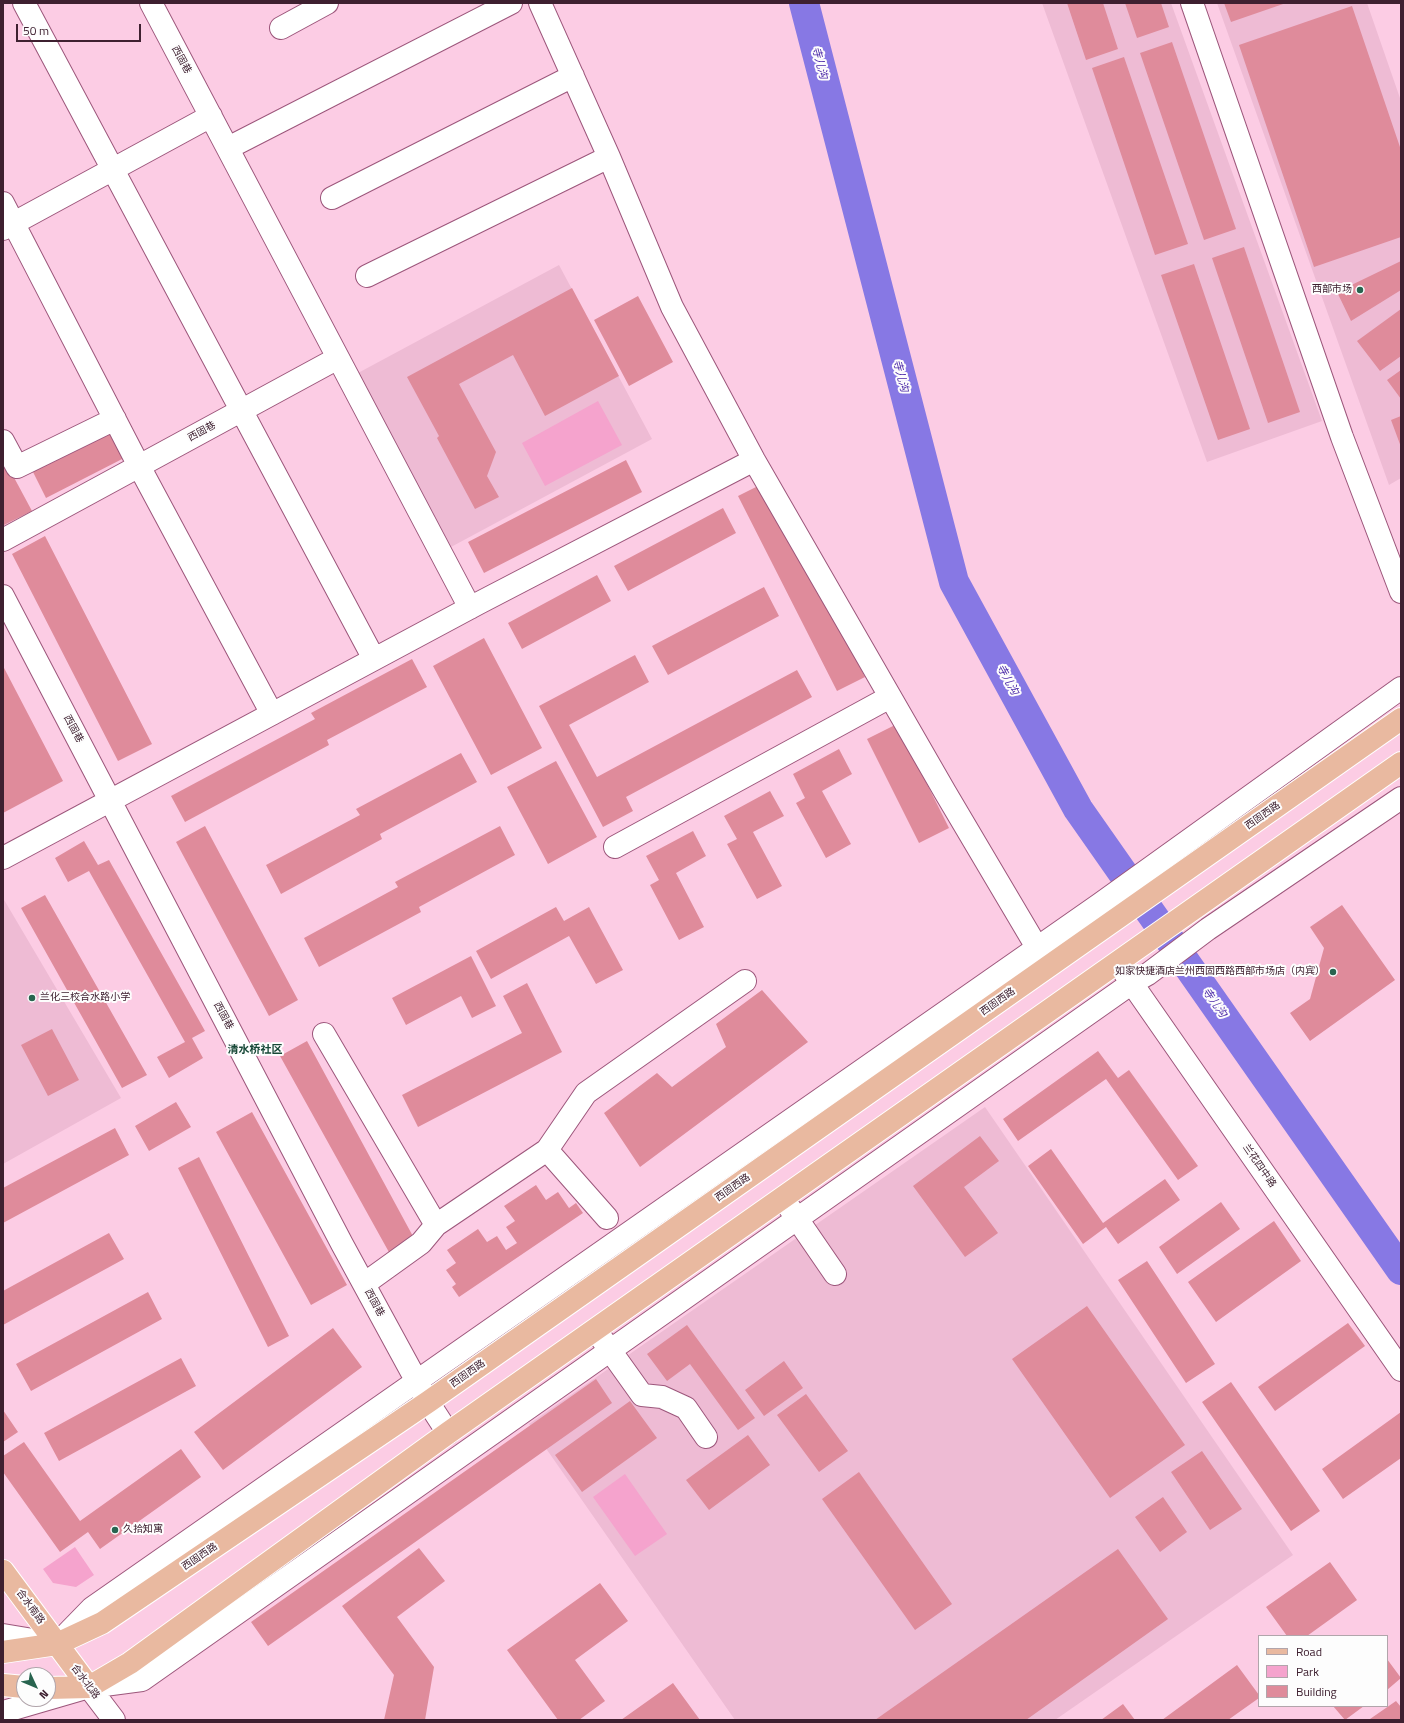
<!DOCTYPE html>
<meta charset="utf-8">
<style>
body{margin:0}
#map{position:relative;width:1404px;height:1723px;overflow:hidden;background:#fccce4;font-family:"Titillium Web",sans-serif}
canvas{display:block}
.frame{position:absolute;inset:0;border:4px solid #3e2030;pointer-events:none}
.legend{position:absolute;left:1258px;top:1635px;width:130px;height:72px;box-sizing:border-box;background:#fdfdfd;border:1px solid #b1a5ab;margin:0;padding:5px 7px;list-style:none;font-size:12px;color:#3e2030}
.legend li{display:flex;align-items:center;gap:8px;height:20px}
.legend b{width:20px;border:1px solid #b1a5ab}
.north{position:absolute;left:16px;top:1667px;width:40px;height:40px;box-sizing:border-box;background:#fdfdfd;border:1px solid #b1a5ab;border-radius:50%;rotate:134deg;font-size:11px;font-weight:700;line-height:16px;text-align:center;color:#3e2030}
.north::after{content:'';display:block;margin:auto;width:14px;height:18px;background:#28644f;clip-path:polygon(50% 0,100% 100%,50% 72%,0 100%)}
.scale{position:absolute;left:16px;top:24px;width:125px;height:18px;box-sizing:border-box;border:2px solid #3e2030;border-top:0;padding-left:5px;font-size:12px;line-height:14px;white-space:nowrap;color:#3e2030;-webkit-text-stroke:3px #fdfdfd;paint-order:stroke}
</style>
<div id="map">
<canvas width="1404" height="1723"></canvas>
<div class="frame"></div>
<ul class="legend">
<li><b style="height:5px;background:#e9b9a0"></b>Road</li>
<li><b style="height:11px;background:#f5a3cd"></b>Park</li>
<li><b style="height:11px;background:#df8b9b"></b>Building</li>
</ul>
<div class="north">N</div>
<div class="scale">50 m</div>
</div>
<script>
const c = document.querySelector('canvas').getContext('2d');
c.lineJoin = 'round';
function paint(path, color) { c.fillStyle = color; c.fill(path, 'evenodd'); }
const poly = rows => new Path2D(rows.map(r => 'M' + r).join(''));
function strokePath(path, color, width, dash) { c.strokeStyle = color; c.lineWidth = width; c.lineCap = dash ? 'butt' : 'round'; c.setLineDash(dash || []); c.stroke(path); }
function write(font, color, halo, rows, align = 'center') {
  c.font = font + ' "Titillium Web","Noto Sans SC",sans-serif'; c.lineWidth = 4; c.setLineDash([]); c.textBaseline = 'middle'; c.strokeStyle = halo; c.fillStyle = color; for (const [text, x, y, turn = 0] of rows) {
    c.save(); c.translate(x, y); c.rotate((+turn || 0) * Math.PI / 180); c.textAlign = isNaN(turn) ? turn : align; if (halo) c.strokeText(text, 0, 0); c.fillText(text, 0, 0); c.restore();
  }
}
paint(poly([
 [1042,3,1171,3,1322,421,1207,462],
 [1217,3,1367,3,1401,101,1401,478,1389,485],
 [559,265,652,439,451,547,358,373],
 [3,898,121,1098,3,1164],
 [985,1107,1293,1555,1055,1720,735,1720,529,1424]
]), '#eebbd4');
paint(poly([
 [598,401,622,445,545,486,522,443],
 [625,1474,667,1534,635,1556,593,1497],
 [75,1547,94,1575,76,1587,53,1583,43,1569]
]), '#f5a3cd');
strokePath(poly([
 [804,3,954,582,1078,809,1401,1270]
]), '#8778e4', 30);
paint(poly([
 [1067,3,1103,3,1118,49,1086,60],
 [1125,3,1161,3,1169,27,1137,38],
 [1224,3,1286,3,1231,22],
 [1352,6,1401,150,1401,237,1314,267,1239,45],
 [1172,42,1236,229,1204,240,1140,53],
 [1124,57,1188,244,1155,255,1092,68],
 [1244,247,1300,412,1268,423,1212,258],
 [1401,261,1401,290,1351,321,1337,292],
 [1194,264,1250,429,1218,440,1161,275],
 [572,288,619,376,545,416,513,355,459,384,496,452,487,476,499,497,475,509,437,438,439,436,407,377],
 [638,296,673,362,629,386,594,320],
 [1401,309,1401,356,1380,371,1357,341],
 [1401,370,1401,399,1387,380],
 [1401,416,1401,447,1391,420],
 [114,429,128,456,46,498,32,470],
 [3,457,32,511,4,525,3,523],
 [626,460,642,492,484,573,468,542],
 [766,482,865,677,837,691,738,496],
 [723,508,736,533,628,591,614,566],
 [45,536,152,744,118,761,12,554],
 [597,575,611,601,522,649,508,623],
 [764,587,779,616,668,675,652,646],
 [484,638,542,748,491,775,433,666],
 [635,655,649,682,569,725,597,777,797,670,812,697,626,797,633,811,603,827,539,706],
 [412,659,427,687,327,740,329,745,185,822,171,796,315,719,311,713],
 [3,666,63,781,3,813],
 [897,724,949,828,919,843,867,739],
 [839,749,852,774,822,791,851,844,826,858,796,803,805,798,793,774],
 [461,753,477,782,380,834,382,839,281,894,266,865,360,815,356,809],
 [556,761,597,837,548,864,507,787],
 [770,791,784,816,753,832,782,886,757,899,727,844,737,839,724,816],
 [205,826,298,1000,269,1016,176,842],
 [500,826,515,855,419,907,421,912,319,967,304,938,398,887,395,882],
 [693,831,706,856,676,873,704,927,679,940,650,885,659,880,646,856],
 [84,841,98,865,109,860,205,1031,192,1038,203,1058,169,1078,157,1057,185,1042,89,871,68,882,55,858],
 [45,895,147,1075,122,1088,21,908],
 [1342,905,1395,980,1310,1041,1290,1013,1310,999,1324,948,1310,927],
 [556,907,564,921,589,907,623,970,596,984,569,936,491,979,476,951],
 [471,956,496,1006,472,1018,461,996,406,1025,392,998],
 [527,983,562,1052,418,1127,402,1095,522,1033,503,996],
 [762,990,808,1042,640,1167,604,1113,657,1073,672,1087,726,1047,716,1024],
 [52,1029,79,1080,48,1096,21,1045],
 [307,1041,415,1240,390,1254,280,1056],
 [1098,1051,1118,1078,1129,1070,1198,1166,1178,1180,1106,1079,1018,1141,1003,1119],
 [176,1102,191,1127,149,1151,135,1126],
 [252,1112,347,1285,311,1305,216,1132],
 [115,1128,129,1155,3,1223,3,1188],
 [980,1136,999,1161,964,1187,998,1233,965,1257,913,1186],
 [1051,1149,1103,1223,1165,1179,1180,1200,1118,1244,1106,1227,1083,1244,1028,1166],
 [199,1157,289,1336,268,1347,178,1168],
 [536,1185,546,1200,558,1192,569,1208,576,1203,583,1213,459,1297,452,1287,456,1284,446,1270,456,1263,447,1250,478,1229,487,1242,497,1236,506,1250,517,1243,506,1227,515,1221,504,1206],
 [1221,1202,1240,1229,1177,1274,1159,1247],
 [1274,1221,1301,1261,1216,1322,1188,1282],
 [109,1233,124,1259,3,1325,3,1291],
 [1147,1261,1215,1364,1186,1383,1118,1280],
 [148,1292,162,1319,31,1391,16,1364],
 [1087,1306,1185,1445,1110,1498,1012,1359],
 [1348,1323,1365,1346,1275,1411,1258,1387],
 [687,1325,755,1418,738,1430,690,1364,667,1381,647,1354],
 [333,1328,362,1367,223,1470,194,1432],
 [181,1358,196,1386,59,1461,44,1433],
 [784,1361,803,1388,764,1416,745,1390],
 [596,1379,612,1403,268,1646,251,1622],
 [1231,1382,1320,1511,1291,1531,1202,1402],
 [806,1394,848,1451,819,1472,777,1415],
 [630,1401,657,1438,582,1492,555,1455],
 [3,1410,18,1432,3,1442],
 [1401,1412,1401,1458,1343,1499,1322,1469],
 [748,1435,770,1465,709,1510,686,1480],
 [24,1442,80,1521,181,1449,201,1477,100,1549,88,1532,60,1552,3,1472,3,1456],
 [1202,1451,1242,1509,1210,1530,1171,1472],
 [859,1472,952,1604,915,1630,822,1499],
 [1163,1497,1187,1532,1160,1552,1135,1517],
 [419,1548,445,1581,397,1617,434,1667,425,1720,384,1720,394,1675,342,1606],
 [1118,1549,1168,1619,1026,1720,875,1720],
 [1330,1562,1357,1600,1307,1636,1287,1636,1266,1607],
 [600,1583,628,1621,575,1660,605,1701,579,1720,558,1720,507,1650],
 [1387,1659,1401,1678,1387,1690],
 [1237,1665,1259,1695,1259,1698,1228,1720,1162,1720],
 [673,1683,700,1720,621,1720],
 [1396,1701,1401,1707,1401,1720,1371,1720,1370,1719],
 [1123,1704,1135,1720,1101,1720],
 [1333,1706,1364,1706,1345,1720]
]), '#df8b9b');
const minor = poly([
 [24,3,374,659],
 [151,3,470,608],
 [540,3,609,157,672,307,754,460,945,792,1045,961],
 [1192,3,1342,437,1401,592],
 [281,28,327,3],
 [228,148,511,3],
 [332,198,573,76],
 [3,203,139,466,272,714],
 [3,229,211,116],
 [367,276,609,157],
 [3,441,17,467,115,419],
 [3,540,338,358],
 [3,596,342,1244,428,1402,448,1433],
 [615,847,890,697],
 [3,858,479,603,754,460],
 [1124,972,1401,1370],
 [324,1034,436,1225,547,1150],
 [789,1207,835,1274],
 [607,1218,547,1150,586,1093,745,981],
 [364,1284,421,1243,436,1225],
 [602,1339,642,1395,662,1397,686,1408,706,1437],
 [3,1635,57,1644,92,1608,1100,904,1401,688],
 [89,1687,114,1720],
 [3,1712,89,1687,142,1680,1132,983,1148,974,1208,929,1401,798]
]);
const major = poly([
 [3,1571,89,1687],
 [3,1652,57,1644,102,1623,428,1402,1401,719],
 [3,1685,24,1687],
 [89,1687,130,1663,448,1433,1401,763],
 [48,1688,89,1687]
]);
strokePath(minor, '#9c567b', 24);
strokePath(major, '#fff', 24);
strokePath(minor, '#fff', 22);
strokePath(major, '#e9b9a0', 22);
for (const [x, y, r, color] of [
 [1360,290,4,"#28644f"],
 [1333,972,4,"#28644f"],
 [32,998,4,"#28644f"],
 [115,1530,4,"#28644f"]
]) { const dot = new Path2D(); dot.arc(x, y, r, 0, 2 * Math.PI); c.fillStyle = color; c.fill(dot); strokePath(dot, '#fdfdfd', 1.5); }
write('10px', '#3e2030', '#fdfdfd', [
 ["西固巷",181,60,62],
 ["西固巷",202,432,-28],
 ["西固巷",73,729,62],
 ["西固西路",1263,816,-35],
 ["西固西路",998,1002,-35],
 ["西固巷",223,1016,62],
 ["兰花四中路",1259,1166,55],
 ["西固西路",733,1188,-35],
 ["西固巷",374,1303,62],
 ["西固西路",468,1374,-35],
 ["西固西路",200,1557,-34],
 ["合水南路",30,1607,54],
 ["合水北路",85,1682,53]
]);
write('10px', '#3e2030', '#fdfdfd', [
 ["西部市场",1352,290],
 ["如家快捷酒店兰州西固西路西部市场店（内宾）",1325,972],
 ["兰化三校合水路小学",40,998,"left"],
 ["久拾知寓",123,1530,"left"]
], 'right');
write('italic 11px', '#4c2aa8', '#fdfdfd', [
 ["寺儿沟",819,63,75],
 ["寺儿沟",900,376,75],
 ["寺儿沟",1007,680,61],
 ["寺儿沟",1214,1003,55]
]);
write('bold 11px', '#174837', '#fdfdfd', [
 ["清水桥社区",255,1050]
]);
</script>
